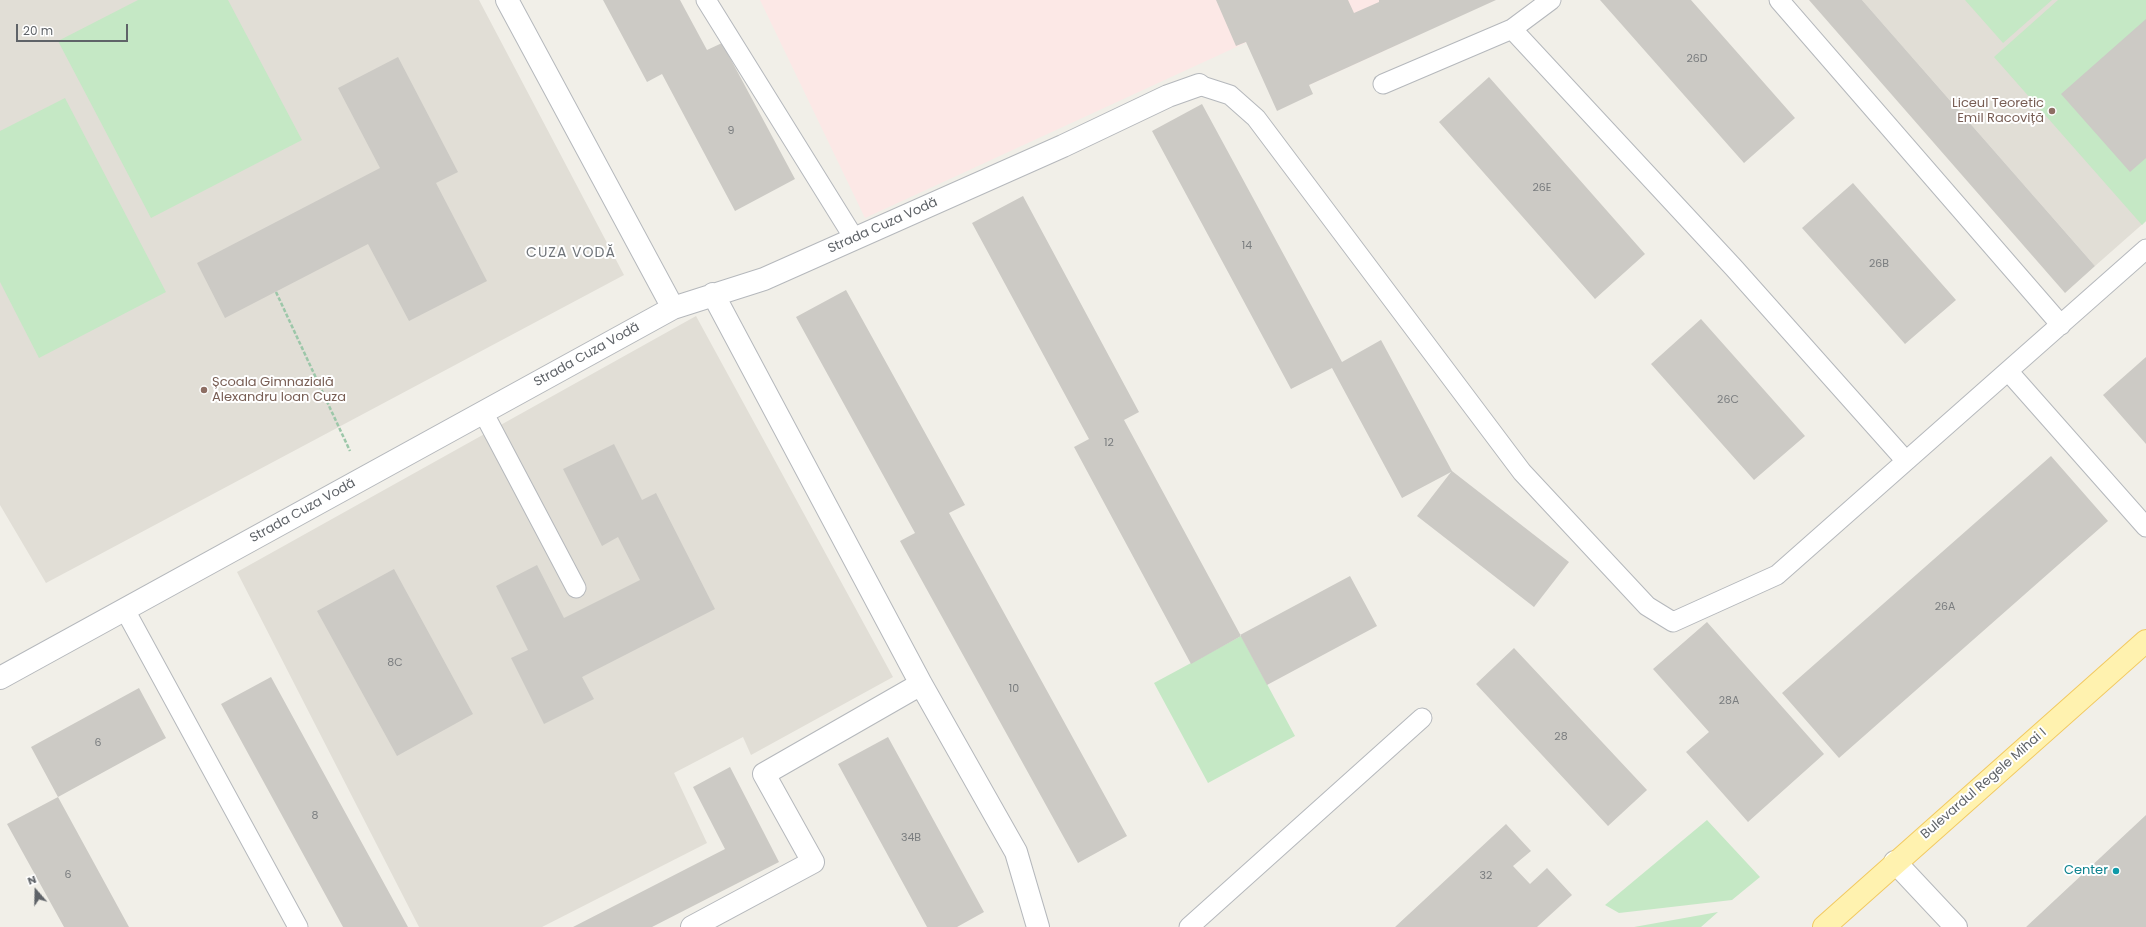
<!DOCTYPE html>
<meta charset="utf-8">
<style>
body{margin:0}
#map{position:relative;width:2146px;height:927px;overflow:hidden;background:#f1efe8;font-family:Poppins,sans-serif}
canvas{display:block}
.north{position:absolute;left:16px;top:871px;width:40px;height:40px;-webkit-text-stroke:3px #fff;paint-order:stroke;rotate:340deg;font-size:11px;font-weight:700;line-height:16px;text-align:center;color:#5f6368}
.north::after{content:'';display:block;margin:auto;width:14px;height:18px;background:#5f6368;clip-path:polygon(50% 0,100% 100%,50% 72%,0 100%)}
.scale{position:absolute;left:16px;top:24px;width:112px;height:18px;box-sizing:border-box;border:2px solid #5f6368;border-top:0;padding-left:5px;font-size:12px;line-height:14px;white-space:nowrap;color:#5f6368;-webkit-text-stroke:3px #fff;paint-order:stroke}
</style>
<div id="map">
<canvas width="2146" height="927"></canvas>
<div class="north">N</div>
<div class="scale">20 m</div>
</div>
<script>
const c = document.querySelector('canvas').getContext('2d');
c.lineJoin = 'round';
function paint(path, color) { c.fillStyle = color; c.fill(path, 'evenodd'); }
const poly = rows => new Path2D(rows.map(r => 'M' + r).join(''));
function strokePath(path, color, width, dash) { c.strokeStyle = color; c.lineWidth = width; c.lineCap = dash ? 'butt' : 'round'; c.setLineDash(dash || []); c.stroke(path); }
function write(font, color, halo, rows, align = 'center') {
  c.font = font + ' Poppins,sans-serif'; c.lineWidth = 4; c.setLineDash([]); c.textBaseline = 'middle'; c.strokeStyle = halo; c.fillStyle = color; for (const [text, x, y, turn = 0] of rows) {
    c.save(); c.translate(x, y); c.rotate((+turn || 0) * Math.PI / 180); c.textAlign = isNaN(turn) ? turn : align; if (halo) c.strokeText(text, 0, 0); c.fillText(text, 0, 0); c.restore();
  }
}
paint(poly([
 [0,0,479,0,624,275,46,583,0,505],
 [1862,0,2146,0,2146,221,2095,266],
 [696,316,893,677,751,755,743,737,674,773,707,843,542,927,419,927,237,572]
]), '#e1ded6');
paint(poly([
 [760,0,1395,0,1399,44,1309,85,1282,26,865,218]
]), '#fce8e6');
paint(poly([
 [138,0,228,0,302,140,151,218,58,41],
 [1965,0,2052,0,2003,43],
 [2058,0,2146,0,2146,221,2142,225,1994,57],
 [65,98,166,292,39,358,0,282,0,131],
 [1241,636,1295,736,1208,783,1154,683],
 [1707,820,1760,877,1732,900,1619,913,1605,905],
 [1718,912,1701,927,1634,927]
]), '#c5e8c5');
paint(poly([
 [603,0,680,0,707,50,722,43,795,179,735,211,662,74,647,82],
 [1216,0,1348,0,1354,13,1379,2,1379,0,1496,0,1309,85,1313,94,1277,111,1246,42,1236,46],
 [1600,0,1691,0,1795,118,1744,163],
 [1809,0,1862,0,2095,266,2065,293],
 [2146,19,2146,158,2130,172,2061,94],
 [398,57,458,172,436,183,487,281,409,321,368,244,225,318,197,263,380,168,338,88],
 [1489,77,1645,254,1595,299,1439,122],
 [1202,104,1342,362,1381,340,1452,471,1569,562,1534,607,1417,516,1451,472,1402,498,1332,368,1291,389,1152,131],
 [1853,183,1956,300,1905,344,1802,228],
 [1023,196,1139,412,1124,420,1241,636,1191,664,1074,447,1089,439,972,223],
 [846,290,965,505,949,513,1127,836,1078,863,900,541,915,533,796,317],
 [1701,319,1805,436,1754,480,1651,364],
 [2146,357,2146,444,2103,395],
 [614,444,642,500,656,493,715,609,582,677,594,699,544,724,511,658,528,650,496,586,537,565,564,618,640,580,618,537,602,546,563,469],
 [2051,456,2108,521,1839,758,1782,693],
 [394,569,473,714,397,756,317,611],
 [1350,576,1377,626,1267,685,1240,635],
 [1707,622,1824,754,1748,822,1686,752,1709,732,1653,669],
 [1514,648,1647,790,1608,826,1476,684],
 [271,677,408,927,343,927,221,704],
 [139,688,166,738,58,797,31,747],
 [888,737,984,912,957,927,927,927,838,764],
 [730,767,779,862,652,927,573,927,725,849,693,787],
 [58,797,129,927,64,927,7,824],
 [2146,815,2146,927,2026,927],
 [1506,824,1531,851,1513,866,1530,884,1547,868,1572,895,1537,927,1395,927]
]), '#cccac5');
const service = poly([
 [706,0,854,238],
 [1779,0,2061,325],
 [1512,29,1734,268,1906,461],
 [1383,84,1512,29,1551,0],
 [1199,85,1230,95,1256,118,1522,472,1647,606,1673,622,1777,575,2146,249],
 [2008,371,2146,527],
 [483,412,576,588],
 [125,610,298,927],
 [1189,927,1422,718]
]);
const minor = poly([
 [507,0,673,308],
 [713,294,921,684,1016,852,1038,927],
 [0,678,673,308,764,279,1063,146,1168,96,1199,85],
 [1895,862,1956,927],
 [692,927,813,862,764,774,921,684]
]);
const primary = poly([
 [1824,927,2146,641]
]);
strokePath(service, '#b5b8bc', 21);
strokePath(minor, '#b5b8bc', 24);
strokePath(primary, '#f2c960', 24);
strokePath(poly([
 [276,292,350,451]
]), '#9cc7a9', 2.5, [4, 2]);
strokePath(service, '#fff', 19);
strokePath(minor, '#fff', 22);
strokePath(primary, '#fff2af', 22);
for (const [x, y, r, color] of [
 [2052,111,4,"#8d6e63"],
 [204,390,4,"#8d6e63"],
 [2116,871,4,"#0f9aa8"]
]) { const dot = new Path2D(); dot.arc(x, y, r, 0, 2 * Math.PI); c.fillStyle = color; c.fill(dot); strokePath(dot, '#fff', 1.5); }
write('11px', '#7a7d7f', null, [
 ["26D",1697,59],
 ["9",731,131],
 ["26E",1542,188],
 ["14",1247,246],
 ["26B",1879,264],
 ["26C",1728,400],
 ["12",1109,443],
 ["26A",1945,607],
 ["8C",395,663],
 ["10",1014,689],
 ["28A",1729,701],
 ["28",1561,737],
 ["6",98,743],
 ["8",315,816],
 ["34B",911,838],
 ["6",68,875],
 ["32",1486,876]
]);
write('13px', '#785e54', '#fff', [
 ["Liceul Teoretic",2044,104],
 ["Emil Racoviță",2044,119],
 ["Școala Gimnazială",212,383,"left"],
 ["Alexandru Ioan Cuza",212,398,"left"]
], 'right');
write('13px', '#5f6368', '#fff', [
 ["Strada Cuza Vodă",883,226,-24],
 ["Strada Cuza Vodă",587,355,-29],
 ["Strada Cuza Vodă",303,511,-29],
 ["Bulevardul Regele Mihai I",1984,784,-41]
]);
write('13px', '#0d838f', '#fff', [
 ["Center",2108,871]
], 'right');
c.letterSpacing = '1px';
write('14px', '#70757a', '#fff', [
 ["CUZA VODĂ",571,253]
]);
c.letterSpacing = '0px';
</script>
